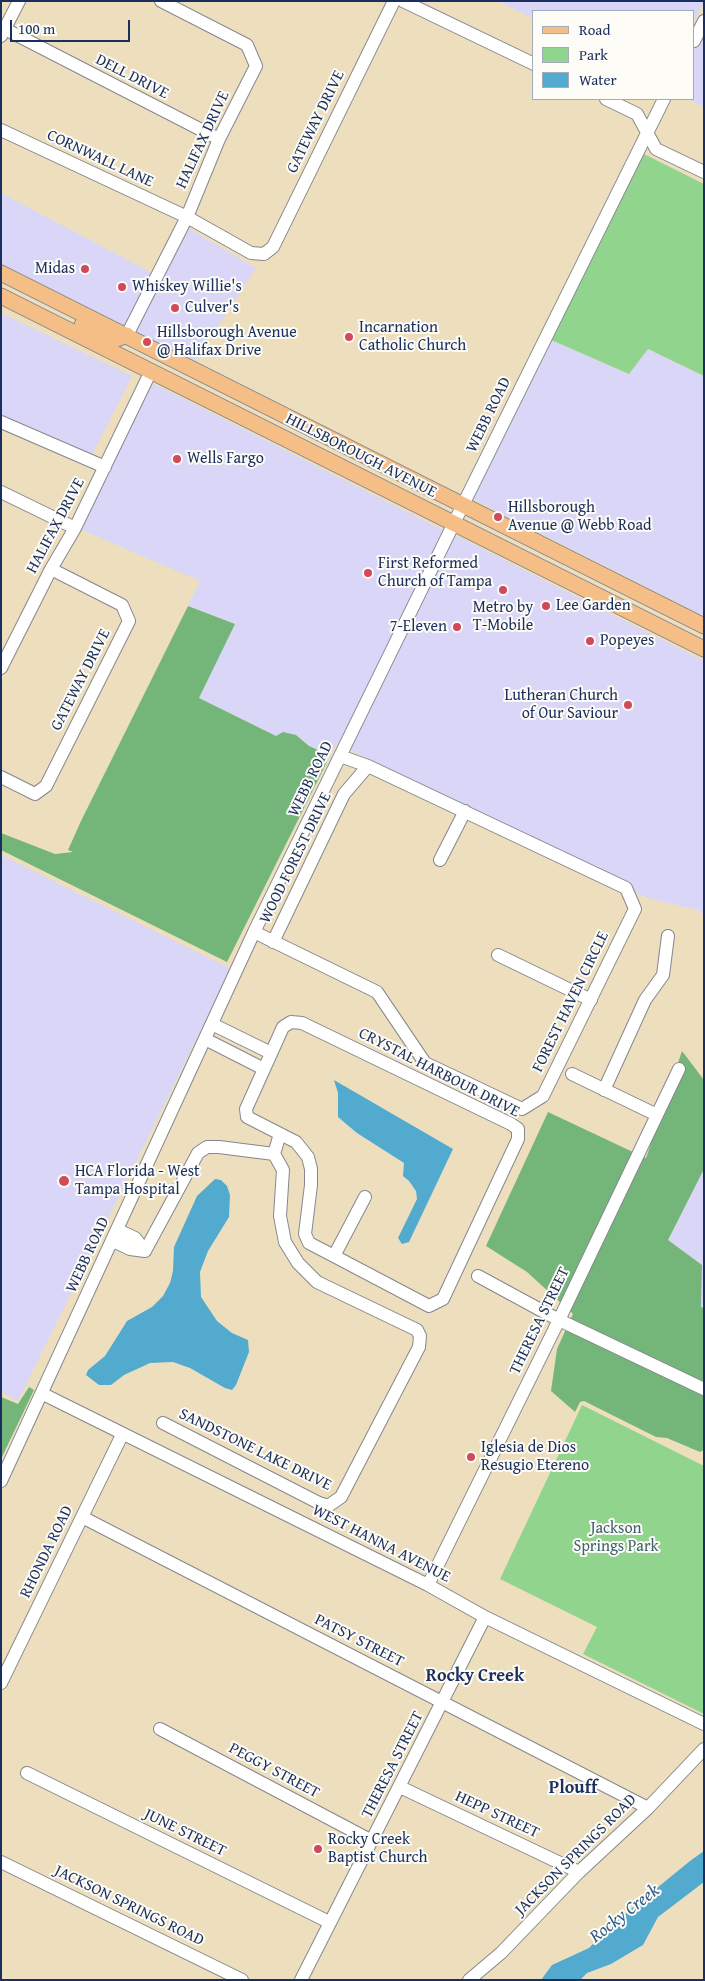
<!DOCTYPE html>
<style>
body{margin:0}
#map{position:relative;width:705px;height:1981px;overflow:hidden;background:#eddfbd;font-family:"Gentium Book Plus",serif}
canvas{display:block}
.frame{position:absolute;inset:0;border:2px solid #1b2f5e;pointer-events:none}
.legend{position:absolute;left:532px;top:10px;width:162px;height:90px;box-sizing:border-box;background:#fdfcf7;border:1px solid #a3aaba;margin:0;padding:6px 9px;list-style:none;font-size:15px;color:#1b2f5e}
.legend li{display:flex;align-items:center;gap:10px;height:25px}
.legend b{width:25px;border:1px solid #a3aaba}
.scale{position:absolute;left:10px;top:20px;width:120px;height:22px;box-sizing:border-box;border:2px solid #1b2f5e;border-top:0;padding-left:6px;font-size:15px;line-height:18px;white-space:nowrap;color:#1b2f5e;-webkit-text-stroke:4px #fdfcf7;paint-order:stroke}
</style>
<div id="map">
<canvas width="705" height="1981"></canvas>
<div class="frame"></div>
<ul class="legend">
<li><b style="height:6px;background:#f6be87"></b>Road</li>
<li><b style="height:14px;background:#90d48e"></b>Park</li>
<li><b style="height:14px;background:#52aacf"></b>Water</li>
</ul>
<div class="scale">100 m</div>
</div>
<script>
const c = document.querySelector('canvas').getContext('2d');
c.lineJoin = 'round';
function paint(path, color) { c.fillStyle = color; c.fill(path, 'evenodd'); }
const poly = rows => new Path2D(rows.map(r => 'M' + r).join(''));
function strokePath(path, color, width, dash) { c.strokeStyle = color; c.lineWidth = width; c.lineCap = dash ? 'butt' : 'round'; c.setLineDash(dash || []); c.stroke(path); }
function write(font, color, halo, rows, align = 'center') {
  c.font = font + ' "Gentium Book Plus",serif'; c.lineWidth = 4; c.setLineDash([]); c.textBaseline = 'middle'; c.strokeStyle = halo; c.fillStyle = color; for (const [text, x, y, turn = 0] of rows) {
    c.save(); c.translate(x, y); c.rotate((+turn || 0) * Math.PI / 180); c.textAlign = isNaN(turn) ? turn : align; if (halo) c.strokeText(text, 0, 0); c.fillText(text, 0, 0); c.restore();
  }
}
paint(poly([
 [498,1,704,1,704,2,694,22,694,11,534,11,534,19],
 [704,30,704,107,688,99,694,99,694,50],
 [1,193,152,273,125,329,1,267],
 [186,227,256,268,194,363,133,332],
 [1,313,132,376,87,465,1,428],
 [549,339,629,374,647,349,704,376,704,616,471,498],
 [150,382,445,531,340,746,336,744,327,762,316,749,309,746,296,735,276,736,199,698,234,624,188,606,200,581,80,529],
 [453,534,704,661,704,914,700,914,701,911,648,898,518,843,496,821,348,749],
 [1,855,231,969,18,1401,1,1392],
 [704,1169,704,1308,701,1307,702,1265,668,1240]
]), '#dad6f7');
paint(poly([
 [642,153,704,184,704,376,648,349,629,374,549,339],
 [582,1405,704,1466,704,1714,583,1654,597,1627,500,1579]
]), '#90d48e');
paint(poly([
 [188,606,235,624,199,698,276,736,283,732,296,735,309,746,316,749,327,762,227,962,1,850,1,833,55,854,73,852,68,850,81,821],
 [682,1051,704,1080,704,1169,668,1240,702,1265,701,1307,704,1308,704,1384,570,1320,573,1314,569,1310,642,1156,646,1158],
 [548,1112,635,1153,562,1304,527,1272,486,1246],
 [566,1329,704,1394,704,1450,700,1452,667,1438,656,1437,584,1401,580,1402,575,1412,551,1391,557,1349],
 [29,1387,34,1390,1,1459,1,1397,18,1404]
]), '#74b679');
paint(poly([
 [334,1080,453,1149,409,1242,402,1244,398,1238,417,1199,416,1191,409,1181,403,1176,404,1163,357,1133,338,1117,338,1093],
 [215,1179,221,1180,227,1186,230,1195,229,1217,208,1251,200,1272,201,1297,217,1321,232,1333,248,1340,249,1352,236,1385,232,1390,225,1388,190,1368,173,1362,150,1363,124,1375,111,1385,99,1385,86,1375,88,1370,105,1356,127,1321,152,1307,163,1296,170,1283,173,1271,174,1247,197,1196],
 [704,1851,704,1882,658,1917,643,1945,611,1964,587,1973,580,1980,541,1980,552,1965,589,1948,614,1923,690,1861]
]), '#52aacf');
const minor = poly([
 [403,1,534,64],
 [5,29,219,139],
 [1,36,19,1],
 [694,41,704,21],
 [606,99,637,114,656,149,704,172],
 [1,130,187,217,251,253,264,254,273,247,394,1],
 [127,335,187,217,219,139,256,66,247,45,161,1],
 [1,422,105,467],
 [1,492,75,528],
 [1,668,51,569,75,528,151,371],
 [1,777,35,794,46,786,129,621,122,605,51,569],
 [440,860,465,811],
 [254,932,377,992,425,1063,522,1109,543,1096,635,909,626,888,368,766,340,756],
 [273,942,344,794,368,766],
 [498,955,591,1000],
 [212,1024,271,1053],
 [205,1039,264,1069],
 [572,1074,657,1115],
 [604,1090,645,1000,663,975,668,936],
 [118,1230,135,1238,145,1251],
 [113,1241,130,1249,145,1251],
 [145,1251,198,1153,207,1147,219,1147,274,1154],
 [334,1256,309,1243,305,1234,311,1185,311,1169,308,1157,296,1142,247,1117,246,1109,283,1027,291,1022,302,1023,511,1124,518,1129,518,1139,443,1299,429,1306,334,1256,365,1197],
 [478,1276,559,1320,704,1389],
 [43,1394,428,1585,485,1617,704,1724],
 [163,1423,319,1503,328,1506,341,1497,419,1347,420,1336,417,1330,317,1282,298,1263,285,1242,280,1216,283,1170,274,1154,280,1134],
 [1,1481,254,932,454,523,664,99],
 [82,1517,648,1808],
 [428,1585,559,1320,679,1069],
 [1,1683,122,1435],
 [160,1729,372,1841],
 [27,1773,329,1922],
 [400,1787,579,1872],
 [1,1862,242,1980],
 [301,1980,485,1617],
 [469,1980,501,1953,579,1872,648,1808,704,1749]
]);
const major = poly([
 [1,273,704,626],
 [1,296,704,649],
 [82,325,114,340,127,335]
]);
strokePath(minor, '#84878e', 14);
strokePath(major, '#84878e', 17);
strokePath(minor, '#fff', 12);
strokePath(major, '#f6be87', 15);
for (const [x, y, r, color] of [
 [85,269,5,"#d1495b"],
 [122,287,5,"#d1495b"],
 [175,308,5,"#d1495b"],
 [349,337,5,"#d1495b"],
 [147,342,5,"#d1495b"],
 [177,459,5,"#d1495b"],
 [498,517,5,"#d1495b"],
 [368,573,5,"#d1495b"],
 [503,590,5,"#d1495b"],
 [546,606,5,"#d1495b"],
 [457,627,5,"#d1495b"],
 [590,641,5,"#d1495b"],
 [628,705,5,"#d1495b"],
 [64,1181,6,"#d1495b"],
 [471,1457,5,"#d1495b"],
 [318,1849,5,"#d1495b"]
]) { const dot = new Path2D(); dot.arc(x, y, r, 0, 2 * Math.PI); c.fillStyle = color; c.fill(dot); strokePath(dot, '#fdfcf7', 2); }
write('16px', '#1b2f5e', '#fdfcf7', [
 ["DELL DRIVE",132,77,27],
 ["GATEWAY DRIVE",316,122,-64],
 ["HALIFAX DRIVE",203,140,-65],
 ["CORNWALL LANE",100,159,25],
 ["WEBB ROAD",489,415,-64],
 ["HILLSBOROUGH AVENUE",361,456,27],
 ["HALIFAX DRIVE",56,526,-62],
 ["GATEWAY DRIVE",81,680,-63],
 ["WEBB ROAD",311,779,-64],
 ["WOOD FOREST DRIVE",296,858,-64],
 ["FOREST HAVEN CIRCLE",571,1002,-64],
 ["CRYSTAL HARBOUR DRIVE",439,1073,27],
 ["WEBB ROAD",88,1255,-65],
 ["THERESA STREET",540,1321,-64],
 ["SANDSTONE LAKE DRIVE",255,1450,26],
 ["WEST HANNA AVENUE",381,1544,27],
 ["RHONDA ROAD",47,1552,-64],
 ["PATSY STREET",359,1641,27],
 ["THERESA STREET",393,1765,-63],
 ["PEGGY STREET",274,1771,28],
 ["HEPP STREET",497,1815,25],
 ["JUNE STREET",185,1833,26],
 ["JACKSON SPRINGS ROAD",576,1855,-45],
 ["JACKSON SPRINGS ROAD",129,1906,26]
]);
write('16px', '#1b2f5e', '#fdfcf7', [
 ["Midas",75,269,"right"],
 ["Whiskey Willie's",132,287],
 ["Culver's",185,308],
 ["Incarnation",359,328],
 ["Catholic Church",359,346],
 ["Hillsborough Avenue",157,333],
 ["@ Halifax Drive",157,351],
 ["Wells Fargo",187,459],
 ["Hillsborough",508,508],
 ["Avenue @ Webb Road",508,526],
 ["First Reformed",378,564],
 ["Church of Tampa",378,582],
 ["Lee Garden",556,606],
 ["Metro by",503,608,"center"],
 ["T-Mobile",503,626,"center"],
 ["7-Eleven",447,627,"right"],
 ["Popeyes",600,641],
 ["Lutheran Church",618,696,"right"],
 ["of Our Saviour",618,714,"right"],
 ["HCA Florida - West",75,1172],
 ["Tampa Hospital",75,1190],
 ["Iglesia de Dios",481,1448],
 ["Resugio Etereno",481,1466],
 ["Rocky Creek",328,1840],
 ["Baptist Church",328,1858]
], 'left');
write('16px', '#3e616c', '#fdfcf7', [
 ["Jackson",616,1529],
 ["Springs Park",616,1547]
]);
write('bold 18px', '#1b2f5e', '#fdfcf7', [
 ["Rocky Creek",475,1676],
 ["Plouff",573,1788]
]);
write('italic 18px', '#2e5a86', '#fdfcf7', [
 ["Rocky Creek",625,1914,-38]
]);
</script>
